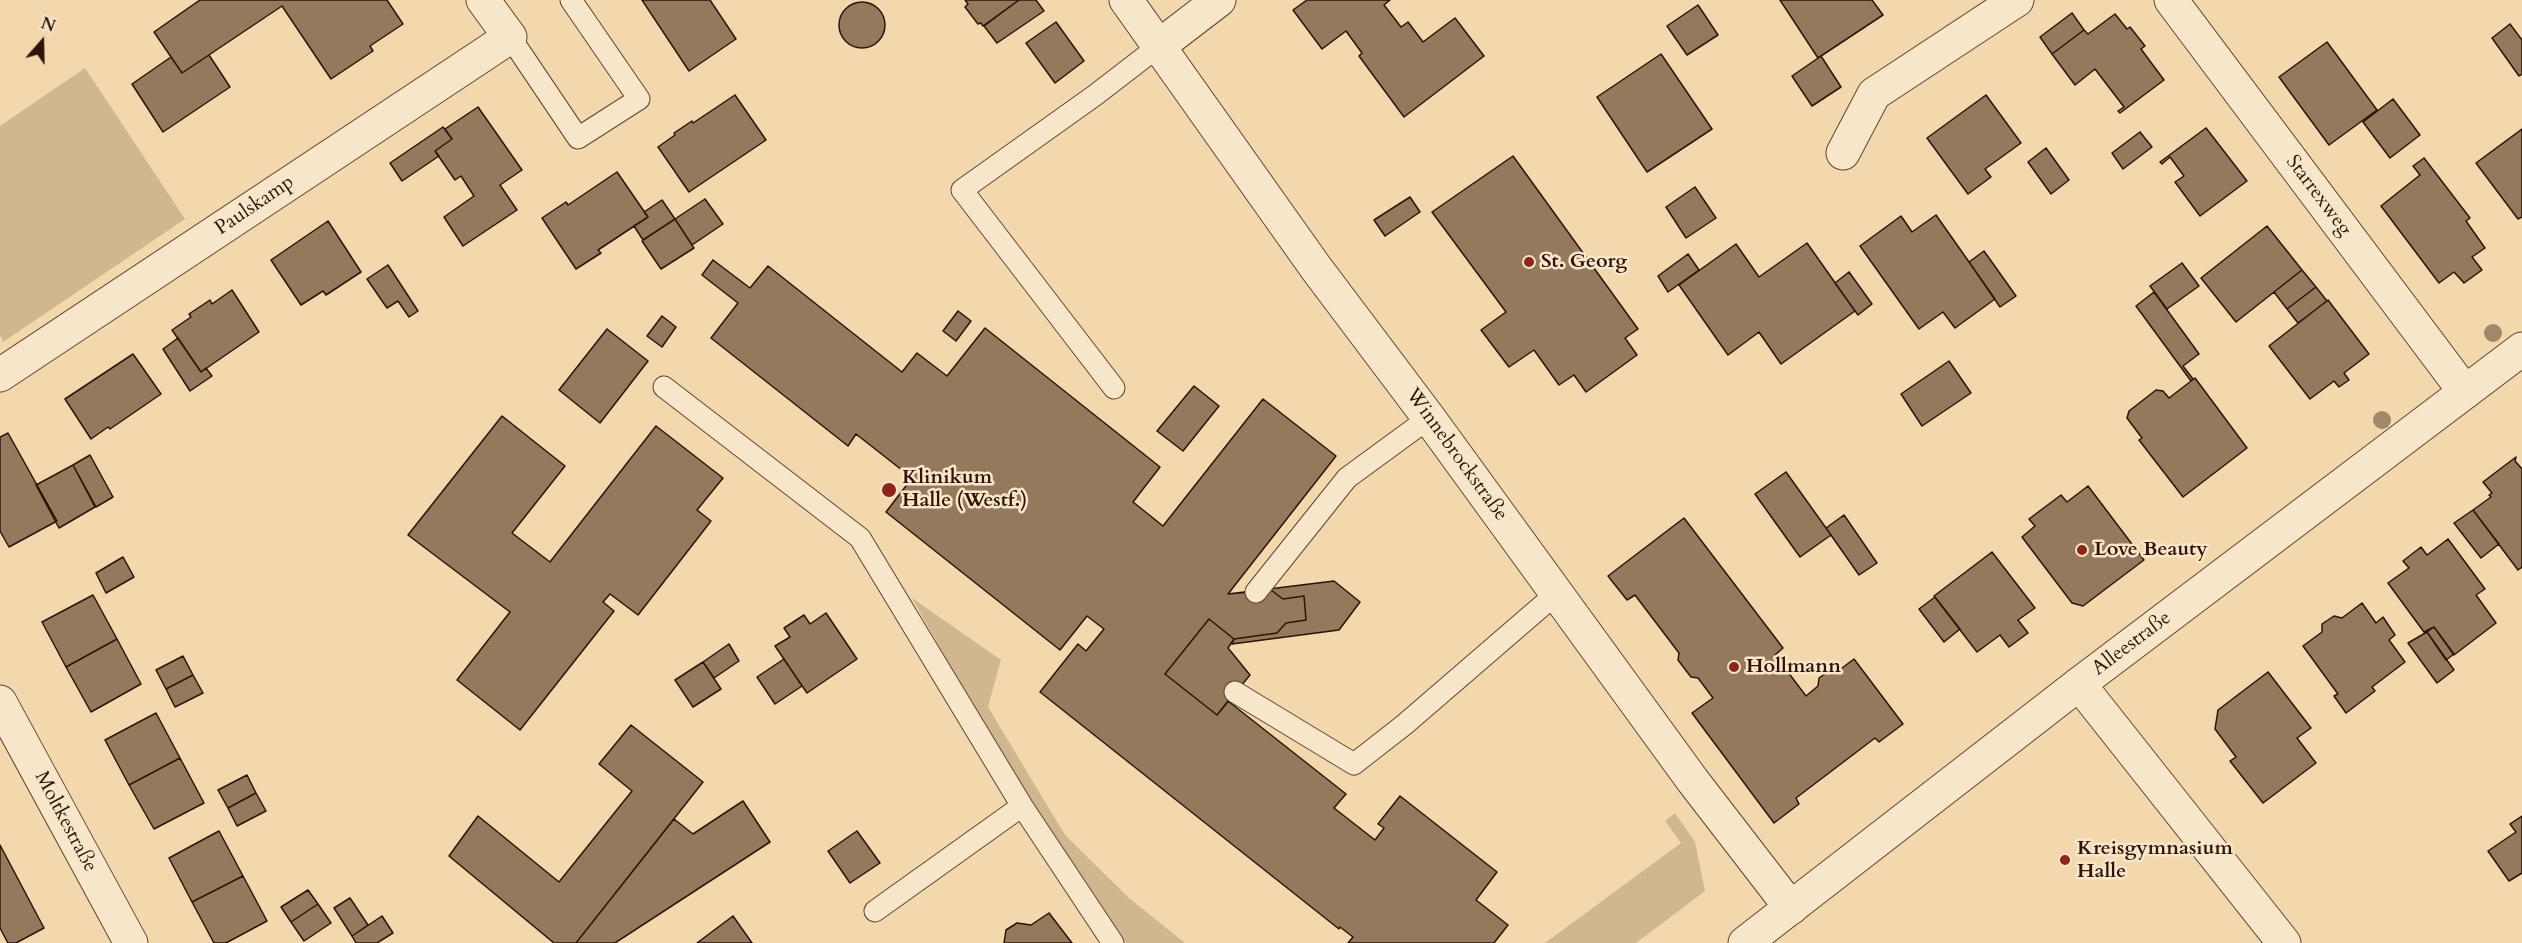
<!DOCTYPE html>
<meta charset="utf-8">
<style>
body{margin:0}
#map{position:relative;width:2522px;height:943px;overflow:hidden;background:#f2d8ac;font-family:Cardo,serif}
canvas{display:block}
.north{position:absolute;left:12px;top:12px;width:60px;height:60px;-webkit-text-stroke:4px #f7e6c9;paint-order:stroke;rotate:20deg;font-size:16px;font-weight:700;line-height:24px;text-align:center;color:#2f1307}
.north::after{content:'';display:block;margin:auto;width:21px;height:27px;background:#2f1307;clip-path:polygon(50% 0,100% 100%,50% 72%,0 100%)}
</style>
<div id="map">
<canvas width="2522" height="943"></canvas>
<div class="north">N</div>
</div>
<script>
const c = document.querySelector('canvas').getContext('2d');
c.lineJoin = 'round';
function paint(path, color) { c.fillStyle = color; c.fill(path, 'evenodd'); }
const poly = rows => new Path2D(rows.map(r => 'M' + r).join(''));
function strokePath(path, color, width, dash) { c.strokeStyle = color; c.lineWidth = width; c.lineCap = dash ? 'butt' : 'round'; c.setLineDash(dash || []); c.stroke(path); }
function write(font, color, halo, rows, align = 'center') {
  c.font = font + ' Cardo,serif'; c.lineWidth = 5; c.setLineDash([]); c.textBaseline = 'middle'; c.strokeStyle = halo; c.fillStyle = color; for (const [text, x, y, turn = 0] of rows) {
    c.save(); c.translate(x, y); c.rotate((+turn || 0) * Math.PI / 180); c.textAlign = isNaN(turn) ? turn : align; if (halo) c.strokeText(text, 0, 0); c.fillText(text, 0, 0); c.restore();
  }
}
paint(poly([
 [85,68,185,219,3,342,0,335,0,126],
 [912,598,1001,660,988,707,1065,835,1129,898,1185,943,1126,943,1028,805],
 [1675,813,1695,842,1705,891,1636,943,1545,943,1681,843,1665,821]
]), '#d1b790');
const building = poly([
 [200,0,387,0,403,24,370,46,373,51,331,79,282,6,182,73,154,32,200,0],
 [642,0,710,0,736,39,689,71,642,0],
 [965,0,1019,0,983,26,981,23,978,24,965,7,968,4,965,0],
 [1019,0,1036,0,1044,11,997,43,984,26,1019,0],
 [1307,0,1390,0,1384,5,1401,27,1408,22,1423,42,1455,18,1484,56,1404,117,1359,56,1362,53,1346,31,1322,49,1293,10,1307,0],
 [1780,0,1872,0,1883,15,1818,58,1780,0],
 '839 25a23 23 0 1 1 46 0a23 23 0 1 1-46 0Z',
 [1698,5,1718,35,1687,55,1667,26,1698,5],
 [2072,13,2084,30,2052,54,2040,37,2072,13],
 [2115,14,2127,29,2130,27,2145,46,2141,49,2164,80,2120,113,2118,111,2124,107,2095,69,2075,85,2052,54,2084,30,2088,34,2115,14],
 [1056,22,1084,61,1055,83,1026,43,1056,22],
 [2510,24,2522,40,2522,74,2519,76,2492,38,2510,24],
 [2327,42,2377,110,2329,145,2279,77,2327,42],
 [1661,54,1712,129,1647,172,1597,97,1661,54],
 [209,55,230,87,163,132,132,84,171,57,182,73,209,55],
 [1821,56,1841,87,1812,106,1792,76,1821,56],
 [735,95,766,140,689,192,658,147,675,135,674,133,692,121,693,123,735,95],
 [1986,95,2021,143,1985,169,1991,177,1968,194,1927,138,1986,95],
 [2393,99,2420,135,2390,158,2363,122,2393,99],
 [478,107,522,170,500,185,517,210,463,246,444,217,474,196,461,176,455,180,435,151,452,139,445,129,478,107],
 [443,127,452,139,435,151,439,156,402,181,390,163,443,127],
 [2206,128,2247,181,2200,216,2175,182,2184,176,2170,157,2162,164,2160,162,2206,128],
 [2522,129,2522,217,2518,219,2476,163,2522,129],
 [2140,132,2152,147,2123,169,2112,153,2140,132],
 [2046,148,2069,180,2051,194,2028,162,2046,148],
 [1513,156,1638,329,1625,338,1637,355,1586,392,1574,375,1559,385,1534,350,1509,367,1481,330,1506,312,1432,212,1513,156],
 [2424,158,2470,218,2466,221,2485,248,2472,257,2482,270,2464,283,2454,272,2439,283,2381,206,2420,175,2413,166,2424,158],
 [617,172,648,217,598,250,601,253,576,269,542,218,566,202,568,205,617,172],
 [1695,187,1716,218,1686,238,1666,207,1695,187],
 [1410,197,1420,212,1385,236,1374,220,1410,197],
 [705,199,723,224,692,245,675,219,705,199],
 [662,200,675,219,643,240,634,226,648,217,644,212,662,200],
 [1936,215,1995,299,1955,328,1943,312,1919,329,1860,246,1901,216,1912,232,1936,215],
 [675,219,694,248,661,269,642,241,675,219],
 [328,221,361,272,326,295,323,291,301,305,271,260,328,221],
 [2267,226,2302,270,2236,322,2201,278,2267,226],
 [1807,243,1855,311,1781,364,1759,332,1728,355,1679,285,1736,244,1759,277,1807,243],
 [1984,251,2016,296,2000,307,1969,262,1984,251],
 [1688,254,1699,270,1668,292,1658,276,1688,254],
 [713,260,750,288,768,266,902,372,917,353,947,376,985,328,1160,467,1133,502,1163,526,1263,399,1336,456,1228,594,1271,590,1283,599,1304,596,1306,620,1286,623,1277,633,1234,639,1209,619,1165,674,1217,715,1228,701,1346,794,1334,808,1375,840,1384,828,1378,824,1400,796,1497,872,1476,900,1508,925,1494,943,1348,943,1353,937,1340,927,1339,929,1040,692,1078,644,1086,651,1104,629,1087,616,1060,650,886,512,912,478,856,434,848,446,711,338,738,303,702,275,713,260],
 [2182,263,2199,286,2167,309,2150,286,2182,263],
 [388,265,418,311,409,317,398,301,387,308,367,279,388,265],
 [2302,270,2316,287,2287,309,2274,292,2302,270],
 [1849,272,1872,304,1858,315,1835,283,1849,272],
 [2316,287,2327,301,2298,323,2287,309,2316,287],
 [232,290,259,332,201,372,172,330,191,317,189,314,210,300,212,304,232,290],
 [2154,292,2199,354,2183,366,2193,379,2191,381,2136,306,2154,292],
 [2328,300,2369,354,2344,373,2349,380,2339,387,2334,381,2310,399,2269,346,2328,300],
 [958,311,971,321,956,341,943,331,958,311],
 [662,316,676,327,662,347,647,336,662,316],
 [607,329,648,361,600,423,559,390,607,329],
 [178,338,201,372,206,368,212,376,190,391,163,349,178,338],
 [133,354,161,394,110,429,108,427,91,439,65,399,133,354],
 [1949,361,1971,393,1922,426,1901,394,1949,361],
 [2195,378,2247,448,2183,497,2139,440,2142,438,2127,418,2129,411,2156,390,2163,391,2169,398,2195,378],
 [1194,386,1219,406,1183,451,1157,431,1194,386],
 [502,416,565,466,512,533,550,562,656,426,723,478,697,510,711,521,638,615,610,594,603,602,614,611,520,730,457,680,510,612,408,535,502,416],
 [8,433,57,521,9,547,0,531,0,437,8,433],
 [90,455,113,497,96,507,73,465,90,455],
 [2516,457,2515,461,2522,469,2522,567,2518,570,2473,510,2491,497,2489,495,2492,493,2483,482,2516,457],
 [73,465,95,507,59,528,36,485,73,465],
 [1786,472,1831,535,1800,557,1755,494,1786,472],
 [2088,486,2144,560,2083,606,2072,603,2022,537,2035,526,2029,519,2061,495,2067,502,2088,486],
 [2473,510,2499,544,2481,558,2454,523,2473,510],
 [1844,515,1877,563,1859,575,1826,528,1844,515],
 [1684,518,1783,648,1775,655,1806,696,1818,686,1819,678,1826,673,1834,674,1854,659,1903,724,1879,742,1875,738,1796,798,1799,804,1774,823,1692,713,1713,698,1698,678,1691,677,1678,660,1679,653,1635,595,1627,600,1608,576,1684,518],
 [2448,539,2485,589,2476,595,2496,623,2454,655,2434,627,2424,632,2388,583,2409,568,2403,561,2421,547,2427,555,2448,539],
 [1992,552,2035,608,2018,620,2028,633,2009,647,2000,635,1977,652,1934,596,1992,552],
 [123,557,134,577,106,593,96,573,123,557],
 [1334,581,1360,602,1339,630,1232,644,1234,639,1277,633,1286,623,1306,620,1304,596,1283,599,1271,590,1228,594,1334,581],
 [93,595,117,639,66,667,42,622,93,595],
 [1935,597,1960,629,1944,642,1919,609,1935,597],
 [2362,603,2376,623,2383,617,2395,635,2389,640,2405,662,2372,687,2375,691,2346,713,2334,696,2338,694,2303,646,2322,632,2322,624,2334,616,2342,618,2362,603],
 [826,613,857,659,807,693,775,646,790,637,784,628,804,615,810,624,826,613],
 [1209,619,1234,639,1228,648,1250,675,1217,715,1165,674,1209,619],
 [2434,627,2454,654,2446,660,2427,632,2434,627],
 [2427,632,2454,670,2437,683,2408,643,2427,632],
 [117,639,141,684,91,712,66,667,117,639],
 [729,644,739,661,714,678,703,662,729,644],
 [183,656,193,675,166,689,156,670,183,656],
 [784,659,802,686,775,704,757,677,784,659],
 [703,662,721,689,693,707,675,680,703,662],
 [2268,672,2311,728,2297,738,2316,763,2263,803,2230,761,2236,757,2215,729,2218,710,2268,672],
 [193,675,203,693,175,707,166,689,193,675],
 [156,713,180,758,129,785,105,740,156,713],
 [631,725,703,782,576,943,554,943,449,856,478,816,559,882,632,791,599,764,631,725],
 [180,758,204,803,154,829,129,785,180,758],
 [247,775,256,793,228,808,218,790,247,775],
 [256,793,266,811,237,826,228,808,256,793],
 [743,801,770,842,615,943,576,943,674,819,693,834,743,801],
 [2522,816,2522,873,2509,881,2488,851,2516,832,2510,824,2522,816],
 [219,831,243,876,192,902,169,858,219,831],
 [857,831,880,863,850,883,828,851,857,831],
 [0,845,44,928,16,943,8,943,0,928,0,845],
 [243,876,267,921,226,943,214,943,192,902,243,876],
 [308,890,318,904,291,922,281,907,308,890],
 [350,898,368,925,352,936,334,908,350,898],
 [318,904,331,923,304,941,291,922,318,904],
 [1049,913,1072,943,1004,943,1006,930,1017,923,1031,925,1049,913],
 [382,916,393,933,377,943,356,943,352,936,382,916],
 [733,916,752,943,697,943,733,916]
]);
paint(building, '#94795d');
strokePath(building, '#2f1307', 1.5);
const service = poly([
 [510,37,578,138,639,99,571,0],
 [664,387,860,538,1022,806,1113,943],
 [1114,388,962,190,1094,96,1159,46],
 [1256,592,1347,478,1429,418],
 [1235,692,1354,764,1404,725,1557,593],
 [875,911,1022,806]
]);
const minor = poly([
 [1126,0,1316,268,1429,418,1693,781,1791,908],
 [2171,0,2465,392],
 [1159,46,1219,0],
 [1843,153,1874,94,2017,0],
 [0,375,510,37,483,0],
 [2079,684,2284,943],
 [0,702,131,943]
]);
const tertiary = poly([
 [1745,943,2079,684,2522,349]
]);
strokePath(service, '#604430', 23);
strokePath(minor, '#604430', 35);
strokePath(tertiary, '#604430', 35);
strokePath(service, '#f7e6c9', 21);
strokePath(minor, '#f7e6c9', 33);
strokePath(tertiary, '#f7e6c9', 33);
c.fillStyle = '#a28768';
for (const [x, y] of [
 [2493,333],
 [2382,420]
]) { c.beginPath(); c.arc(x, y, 9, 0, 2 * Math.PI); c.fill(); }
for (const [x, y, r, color] of [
 [1529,262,6,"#8f2418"],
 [889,490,8,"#8f2418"],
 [2082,550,6,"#8f2418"],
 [1734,667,6,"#8f2418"],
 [2065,860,6,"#8f2418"]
]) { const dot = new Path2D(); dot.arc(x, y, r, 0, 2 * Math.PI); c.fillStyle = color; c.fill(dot); strokePath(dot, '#f7e6c9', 2); }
write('20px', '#2f1307', '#f7e6c9', [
 ["Starrexweg",2318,196,53],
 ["Paulskamp",255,206,-34],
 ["Winnebrockstraße",1456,455,54],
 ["Alleestraße",2132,644,-37],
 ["Moltkestraße",65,822,62]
]);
write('bold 20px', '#2f1307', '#f7e6c9', [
 ["St. Georg",1541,262],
 ["Klinikum",902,478],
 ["Halle (Westf.)",902,501],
 ["Love Beauty",2094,550],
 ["Hollmann",1746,667],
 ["Kreisgymnasium",2077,849],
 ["Halle",2077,872]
], 'left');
</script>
